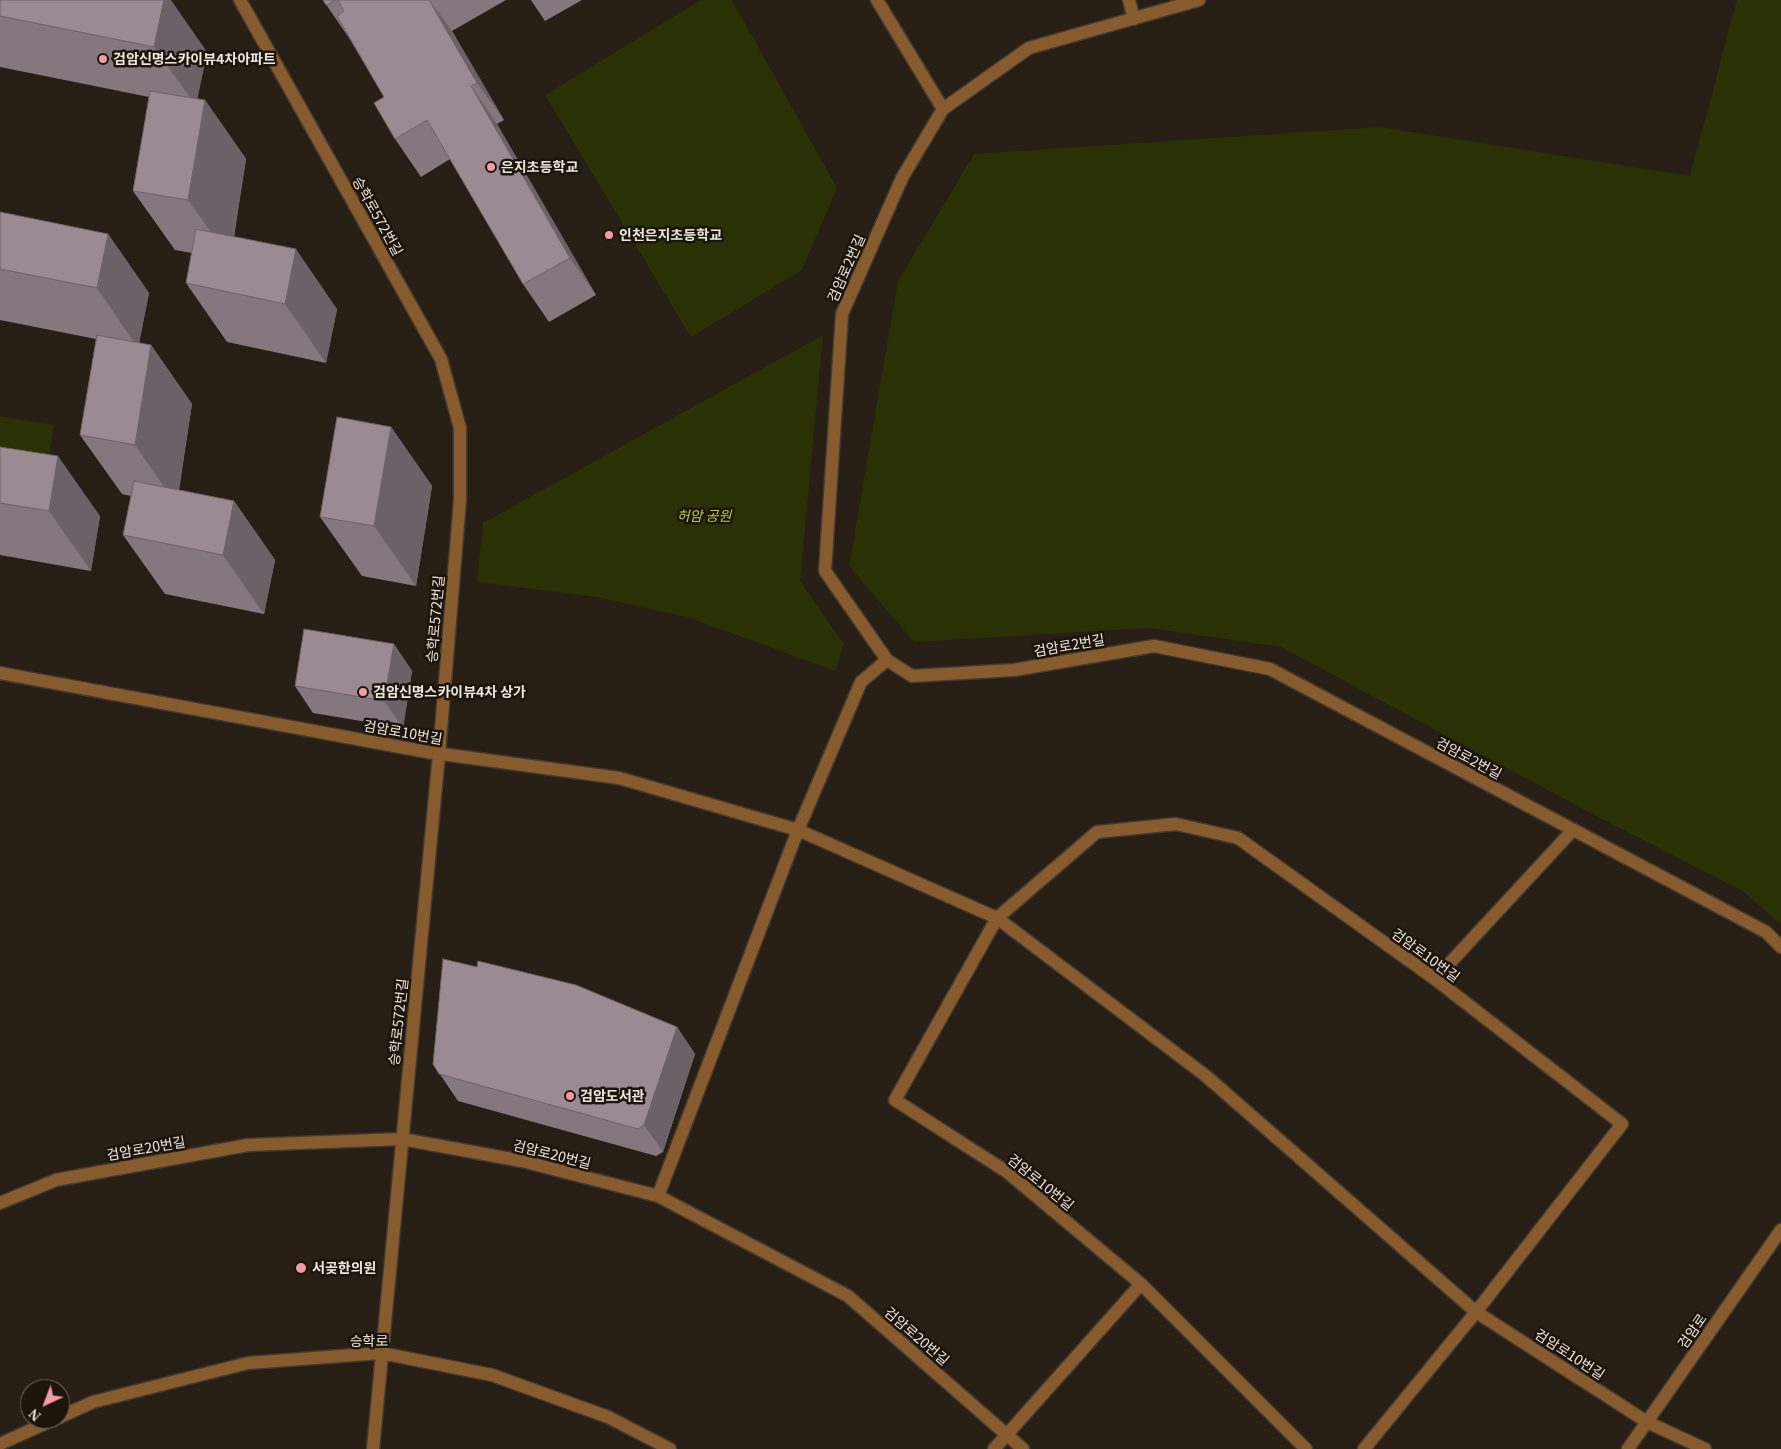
<!DOCTYPE html>
<meta charset="utf-8">
<style>
body{margin:0}
#map{position:relative;width:1781px;height:1449px;overflow:hidden;background:#271e15;font-family:Georgia,serif}
canvas{display:block}
.north{position:absolute;left:20px;top:1379px;width:50px;height:50px;box-sizing:border-box;background:#1d140c;border:1px solid #6f6860;border-radius:50%;rotate:223deg;font-size:14px;font-weight:700;line-height:20px;text-align:center;color:#ebe5df}
.north::after{content:'';display:block;margin:auto;width:18px;height:22px;background:#f49aa5;clip-path:polygon(50% 0,100% 100%,50% 72%,0 100%)}
</style>
<div id="map">
<canvas width="1781" height="1449"></canvas>
<div class="north">N</div>
</div>
<script>
const c = document.querySelector('canvas').getContext('2d');
c.lineJoin = 'round';
function paint(path, color) { c.fillStyle = color; c.fill(path, 'evenodd'); }
const poly = rows => new Path2D(rows.map(r => 'M' + r).join(''));
function strokePath(path, color, width, dash) { c.strokeStyle = color; c.lineWidth = width; c.lineCap = dash ? 'butt' : 'round'; c.setLineDash(dash || []); c.stroke(path); }
function write(font, color, halo, rows, align = 'center') {
  c.font = font + ' Georgia,"Noto Sans KR",serif'; c.lineWidth = 5; c.setLineDash([]); c.textBaseline = 'middle'; c.strokeStyle = halo; c.fillStyle = color; for (const [text, x, y, turn = 0] of rows) {
    c.save(); c.translate(x, y); c.rotate((+turn || 0) * Math.PI / 180); c.textAlign = isNaN(turn) ? turn : align; if (halo) c.strokeText(text, 0, 0); c.fillText(text, 0, 0); c.restore();
  }
}
paint(poly([
 [701,0,732,0,837,188,802,270,691,337,545,95],
 [1737,0,1781,0,1781,925,1744,892,1581,808,1281,647,1148,628,914,642,849,566,898,281,974,154,1380,127,1690,176],
 [823,335,800,581,844,644,835,671,690,618,597,597,477,582,483,523],
 [0,416,54,425,41,503,0,496]
]), '#2a3104');
const minor = poly([
 [240,0,441,359,460,428,460,500,439,754,373,1449],
 [877,0,943,109],
 [1129,0,1134,19],
 [1199,0,1029,48,943,109,902,178,842,314,825,571,887,660,912,676,1014,670,1154,646,1270,669,1766,932,1781,947],
 [0,673,427,752,619,778,798,830,997,918,1206,1076,1476,1312,1647,1422,1705,1449],
 [1435,979,1573,830],
 [658,1196,798,830,861,682,887,660],
 [0,1203,56,1180,248,1145,402,1139,522,1161,658,1196,848,1296,1023,1449],
 [60,1417,93,1402,248,1363,381,1353,492,1375,608,1417,670,1449],
 [0,1444,55,1419],
 [994,1449,1141,1284],
 [1306,1449,1141,1284,1007,1172,895,1100,997,918,1097,832,1176,824,1238,838,1435,979,1622,1124,1476,1312,1364,1449],
 [1628,1449,1781,1230]
]);
strokePath(minor, '#423a31', 15);
strokePath(minor, '#885b2e', 12);
paint(poly([
 [0,0,207,52,197,99,205,100,246,159,234,237,337,309,326,363,227,342,186,283,192,253,175,250,133,191,149,97,0,67],
 [323,0,506,0,452,31,504,120,497,124,596,295,549,322,523,284,450,159,421,177,395,139,384,97,349,38],
 [531,0,582,0,545,21],
 [0,212,108,234,149,293,139,343,151,345,192,404,179,490,234,501,275,560,264,614,165,594,123,535,131,496,122,494,80,435,96,339,0,320],
 [391,427,432,486,416,586,362,576,320,517],
 [0,447,100,516,91,571,0,555],
 [394,644,412,671,403,728,313,713,295,686],
 [677,1027,695,1054,663,1152,656,1156,458,1101,433,1064]
]), '#84777e');
paint(poly([
 [164,0,171,0,207,52,196,106,154,47],
 [429,0,452,31,504,120,477,83],
 [471,86,497,124,596,295,570,258],
 [205,100,246,159,230,259,188,200],
 [108,234,149,293,138,348,97,288],
 [296,249,337,309,326,363,285,304],
 [151,345,192,404,176,504,135,445],
 [391,427,432,486,416,586,374,526],
 [58,456,100,516,91,571,49,511],
 [234,501,275,560,264,614,223,555],
 [394,644,412,671,403,728,384,701],
 [677,1027,695,1054,663,1152,644,1125]
]), '#6c6166');
const building = poly([
 [0,0,164,0,154,47,0,16,0,0],
 [323,0,336,0,326,5,323,0],
 [338,0,429,0,477,83,471,86,570,258,523,284,427,120,395,139,374,103,384,97,337,16,344,11,338,0],
 [150,91,205,100,188,200,133,191,150,91],
 [0,212,108,234,97,288,0,269,0,212],
 [196,229,296,249,285,304,186,283,196,229],
 [97,335,151,345,135,445,80,435,97,335],
 [337,417,391,427,374,526,320,517,337,417],
 [0,447,58,456,49,511,0,503,0,447],
 [134,481,234,501,223,555,123,535,134,481],
 [304,629,394,644,384,701,295,686,304,629],
 [443,959,477,967,478,961,576,985,677,1027,644,1125,638,1129,439,1074,433,1064,443,959]
]);
paint(building, '#9a8a92');
strokePath(building, '#6c6166', 1);
for (const [x, y, r, color] of [
 [103,59,5,"#f49aa5"],
 [491,167,5,"#f49aa5"],
 [609,235,5,"#f49aa5"],
 [363,692,5,"#f49aa5"],
 [570,1096,5,"#f49aa5"],
 [301,1268,6,"#f49aa5"]
]) { const dot = new Path2D(); dot.arc(x, y, r, 0, 2 * Math.PI); c.fillStyle = color; c.fill(dot); strokePath(dot, '#1d140c', 2); }
write('bold 14px', '#ebe5df', '#1d140c', [
 ["검암신명스카이뷰4차아파트",113,59],
 ["은지초등학교",501,167],
 ["인천은지초등학교",619,235],
 ["검암신명스카이뷰4차 상가",373,692],
 ["검암도서관",580,1096],
 ["서곶한의원",312,1268]
], 'left');
write('14px', '#ebe5df', '#1d140c', [
 ["승학로572번길",378,216,61],
 ["검암로2번길",846,268,-66],
 ["승학로572번길",435,619,-85],
 ["검암로2번길",1069,645,-10],
 ["검암로10번길",403,732,10],
 ["검암로2번길",1469,758,28],
 ["검암로10번길",1426,955,36],
 ["승학로572번길",398,1022,-84],
 ["검암로20번길",146,1148,-10],
 ["검암로20번길",552,1154,14],
 ["검암로10번길",1041,1182,39],
 ["검암로",1692,1331,-55],
 ["검암로20번길",917,1336,41],
 ["승학로",369,1341],
 ["검암로10번길",1570,1354,33]
]);
write('italic 14px', '#bad04b', '#1d140c', [
 ["허암 공원",704,516]
]);
</script>
